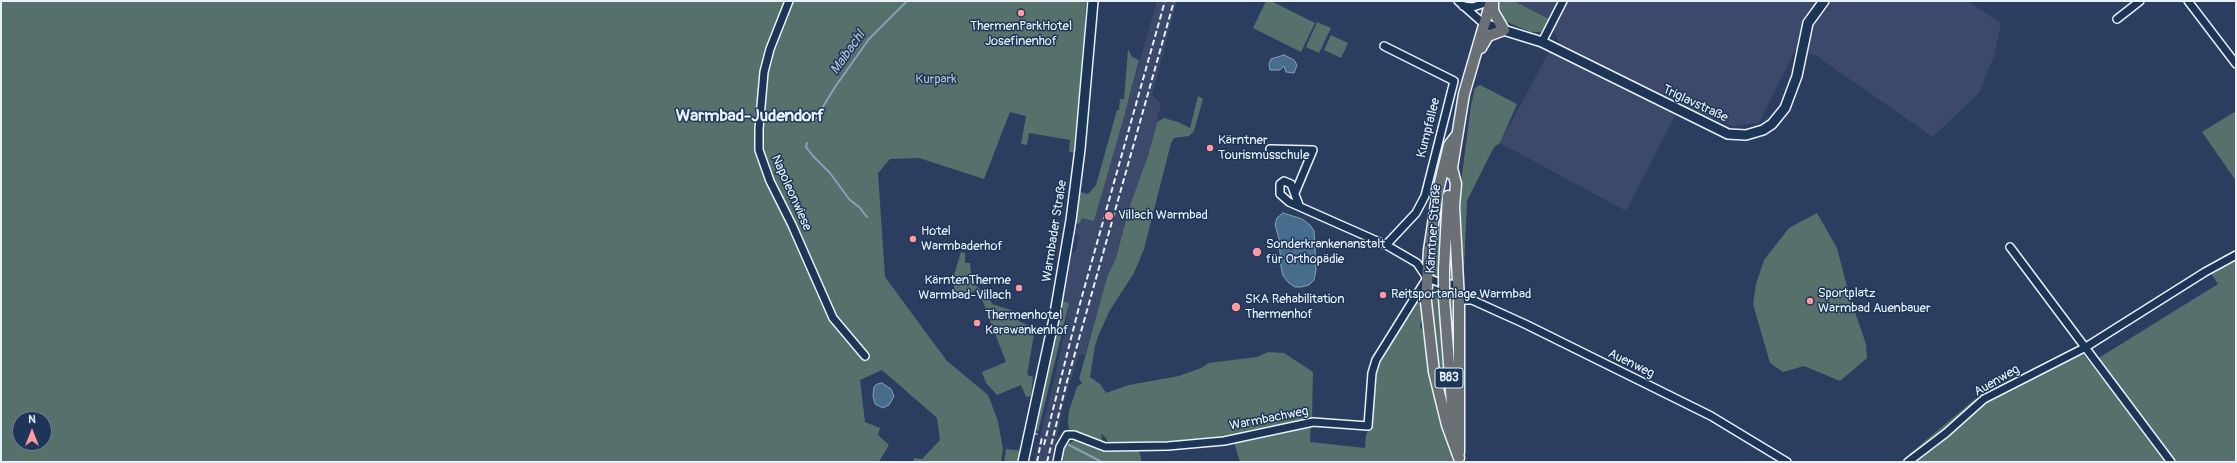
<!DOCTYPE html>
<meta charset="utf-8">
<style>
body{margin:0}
#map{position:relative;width:2237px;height:463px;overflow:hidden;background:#2b3e60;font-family:Pangolin,sans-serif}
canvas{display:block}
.frame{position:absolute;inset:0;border:2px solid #e8f1f8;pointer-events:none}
.north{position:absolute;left:12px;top:411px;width:40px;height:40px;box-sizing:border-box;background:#1d3557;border:1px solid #6e8097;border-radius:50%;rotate:0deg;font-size:11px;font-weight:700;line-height:16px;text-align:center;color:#e8f1f8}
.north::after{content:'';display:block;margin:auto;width:14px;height:18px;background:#ff9aa2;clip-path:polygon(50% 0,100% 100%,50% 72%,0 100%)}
</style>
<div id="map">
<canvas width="2237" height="463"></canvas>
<div class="frame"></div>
<div class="north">N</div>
</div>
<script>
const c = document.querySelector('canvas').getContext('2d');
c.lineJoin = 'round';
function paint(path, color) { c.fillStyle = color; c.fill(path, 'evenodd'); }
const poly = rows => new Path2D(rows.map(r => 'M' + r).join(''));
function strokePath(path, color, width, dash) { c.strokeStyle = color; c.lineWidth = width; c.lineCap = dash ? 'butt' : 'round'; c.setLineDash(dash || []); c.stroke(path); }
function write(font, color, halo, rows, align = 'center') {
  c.font = font + ' Pangolin,sans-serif'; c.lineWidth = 3; c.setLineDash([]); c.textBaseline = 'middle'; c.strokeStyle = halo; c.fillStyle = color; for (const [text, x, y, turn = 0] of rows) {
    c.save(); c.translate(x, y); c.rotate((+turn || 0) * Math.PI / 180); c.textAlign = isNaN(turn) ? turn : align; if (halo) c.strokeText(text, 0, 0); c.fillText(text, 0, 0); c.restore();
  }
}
paint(poly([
 [1157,1,1177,1,1152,95,1161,104,1148,156,1129,208,1116,258,1107,277,1085,355,1079,354,1065,398,1051,462,1034,462,1062,346,1069,303,1062,301,1069,271,1067,266,1070,252,1075,253,1080,236,1075,234,1082,218,1094,221],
 [1514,1,1968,1,2001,23,1994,56,1979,93,1933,137,1815,55,1795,50,1759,123,1732,126,1680,106,1626,211,1500,143,1549,52,1559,43,1550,20]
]), '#3c496a');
paint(poly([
 [1,1,1086,1,1083,66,1074,152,1069,152,1070,140,1029,133,1027,145,1021,144,1026,116,1010,112,984,179,919,158,890,159,878,173,885,277,947,361,988,395,998,421,1003,449,1001,462,913,462,914,458,922,459,940,440,937,418,882,370,860,380,865,422,880,428,878,435,889,445,879,462,1,462],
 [20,419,44,419,44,443,20,443],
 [1266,1,1271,1,1315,23,1301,52,1253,28],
 [1495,1,1514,1,1551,20,1542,32,1531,32,1500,19],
 [1317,22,1331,28,1319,53,1306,47],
 [1331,35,1348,43,1341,58,1324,50],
 [1128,49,1132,57,1139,60,1124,117,1094,221,1082,218,1079,224,1076,223,1079,192,1088,194,1096,185,1117,110,1119,110,1120,99,1124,99],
 [1480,85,1517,104,1500,143,1494,147,1467,201,1463,293,1461,292,1462,248,1457,214,1471,105,1475,88],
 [1198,96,1203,99,1194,131,1189,136,1174,138,1171,143,1144,249,1134,273,1110,310,1099,334,1095,346,1090,377,1100,384,1106,393,1129,385,1179,376,1201,368,1209,363,1257,357,1268,352,1284,353,1313,372,1312,420,1234,436,1120,445,1108,444,1106,438,1101,434,1103,444,1080,435,1069,429,1068,423,1069,411,1077,387,1082,383,1079,379,1107,277,1116,258,1129,208,1148,156,1157,122,1164,118,1178,122,1190,128],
 [2236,111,2236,181,2202,132],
 [1444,185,1445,188,1438,279,1430,273],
 [1817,213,1837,248,1850,298,1866,344,1867,358,1840,381,1804,366,1783,372,1770,363,1753,304,1756,284,1764,260,1789,228],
 [961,252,965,253,965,263,970,263,971,274,974,284,989,297,992,304,1023,314,1019,321,1035,329,1027,375,1033,377,1031,396,1026,397,1021,385,997,395,986,383,982,372,1006,362,983,302,982,300,980,301,976,290,958,299,954,291,954,275],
 [2235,258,2236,462,2177,462,2167,453,2097,359,2218,284,2210,272],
 [1438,288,1442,357,1447,408,1440,391,1430,296,1434,290],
 [1449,289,1456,295,1457,395,1448,296],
 [1062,301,1069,303,1038,432,1036,430],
 [1415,301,1423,303,1423,316,1420,326,1422,330,1426,331,1432,382,1453,462,1240,462,1234,442,1311,424,1310,442,1365,448,1366,435,1373,419,1377,369],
 [2078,348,2169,462,1900,462,1974,400],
 [1077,439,1139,451,1142,462,1065,462,1060,458,1065,445],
 [1006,449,1022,451,1020,462,1004,462]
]), '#56706c');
const water = poly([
 [1284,55,1294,60,1297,65,1294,73,1286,72,1284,66,1280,70,1270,70,1269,64,1271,59,1284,55],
 [1283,213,1302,219,1310,225,1314,231,1316,270,1314,280,1309,285,1301,287,1295,287,1289,283,1283,276,1281,267,1279,239,1275,224,1277,218,1283,213],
 [882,383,891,389,894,396,889,405,883,408,875,404,873,396,874,387,877,384,882,383]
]);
paint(water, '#466c8e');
strokePath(water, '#87a1b8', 1);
strokePath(poly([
 [813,123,835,87,869,39,907,1],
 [807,143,806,147,813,156,830,173,849,199,860,208,867,217],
 [1034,434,1037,434],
 [1069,445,1102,462]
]), '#87a1b8', 2);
const street = poly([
 [789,1,770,49,764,72,759,129,759,150,770,181,792,225,833,318,865,356],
 [1458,1,1484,24],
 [2188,1,2236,64],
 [1463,6,1473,7,1491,1],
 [2117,19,2140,1],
 [1542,42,1563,1],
 [1384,46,1454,81,1425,196,1416,213,1386,245],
 [1270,149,1313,150,1295,193],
 [1299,205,1291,184,1284,181,1280,184,1280,194,1289,202,1386,245,1417,263,1427,278],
 [2010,247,2171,462],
 [1427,278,1441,283,1458,285],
 [1459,300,1472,300,1525,324,1711,416,1787,462],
 [1057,462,1060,447,1067,435,1074,435,1105,447,1168,446,1224,441,1313,422,1368,426,1372,373,1376,360,1427,278],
 [1908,462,1946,433,1984,399,2086,347,2205,272,2236,255]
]);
const secondary = poly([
 [1484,24,1542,42,1728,134,1746,135,1763,130,1772,124,1785,108,1797,76,1808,23,1824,1],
 [1023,462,1054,319,1071,220,1080,149,1093,1]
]);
const primary = poly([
 [1481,48,1488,36,1504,30,1493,11,1493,1],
 [1456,136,1449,145,1438,191,1429,250,1426,302,1434,372,1447,425,1459,458],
 [1452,168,1456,184,1454,206,1459,300,1459,453],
 [1451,174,1464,94,1491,1],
 [1444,269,1448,196],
 [1444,298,1454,430]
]);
strokePath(street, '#e8f1f8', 10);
strokePath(secondary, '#e8f1f8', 12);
strokePath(primary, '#e8f1f8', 13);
strokePath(street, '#1d3557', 7);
strokePath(secondary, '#1d3557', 9);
strokePath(primary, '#6b7074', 10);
strokePath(poly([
 [1044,445,1079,307,1165,1],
 [1037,462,1042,437],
 [1047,462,1066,385,1174,1]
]), '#e8f1f8', 2, [6, 3]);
const primaryBridge = poly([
 [1444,269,1444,298]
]);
strokePath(primaryBridge, '#e8f1f8', 13, []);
strokePath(primaryBridge, '#6b7074', 10);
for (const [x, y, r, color] of [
 [1021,13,4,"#ff9aa2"],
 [1210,148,4,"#ff9aa2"],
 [1109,216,5,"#ff9aa2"],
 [913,239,4,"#ff9aa2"],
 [1257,252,5,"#ff9aa2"],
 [1019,288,4,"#ff9aa2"],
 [1383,295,4,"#ff9aa2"],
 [1810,301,4,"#ff9aa2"],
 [1236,307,5,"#ff9aa2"],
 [977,323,4,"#ff9aa2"]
]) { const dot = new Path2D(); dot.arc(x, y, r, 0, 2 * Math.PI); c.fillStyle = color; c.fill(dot); strokePath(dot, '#1d3557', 1.5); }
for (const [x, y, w] of [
 [1449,378,28]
]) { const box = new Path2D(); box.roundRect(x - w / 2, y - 10, w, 20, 3); c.fillStyle = '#1d3557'; c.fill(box); strokePath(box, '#e8f1f8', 1); }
write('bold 12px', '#e8f1f8', null, [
 ["B83",1449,378]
]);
write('13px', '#e8f1f8', '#1d3557', [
 ["ThermenParkHotel",1021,27,"center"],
 ["Josefinenhof",1021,42,"center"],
 ["Kärntner",1218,141],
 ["Tourismusschule",1218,156],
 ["Villach Warmbad",1118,216],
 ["Hotel",921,232],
 ["Warmbaderhof",921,247],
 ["Sonderkrankenanstalt",1266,245],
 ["für Orthopädie",1266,260],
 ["KärntenTherme",1011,281,"right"],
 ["Warmbad-Villach",1011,296,"right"],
 ["Sportplatz",1818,294],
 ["Warmbad Auenbauer",1818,309],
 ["Reitsportanlage Warmbad",1391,295],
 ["SKA Rehabilitation",1245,300],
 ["Thermenhof",1245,315],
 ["Thermenhotel",985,316],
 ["Karawankenhof",985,331]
], 'left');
write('13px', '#b5c4c7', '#1d3557', [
 ["Kurpark",936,80]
]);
write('13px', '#e8f1f8', '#1d3557', [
 ["Triglavstraße",1695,104,25],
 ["Kumpfallee",1429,128,-76],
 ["Napoleonwiese",791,193,66],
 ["Kärntner Straße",1434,229,-86],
 ["Warmbader Straße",1055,231,-81],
 ["Auenweg",1631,364,26],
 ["Auenweg",1997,381,-30],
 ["Warmbachweg",1269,419,-11]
]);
write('italic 14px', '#afc2d3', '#1d3557', [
 ["Maibachl",848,53,-55]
]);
write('bold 17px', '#e8f1f8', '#1d3557', [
 ["Warmbad-Judendorf",750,117]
]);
</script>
